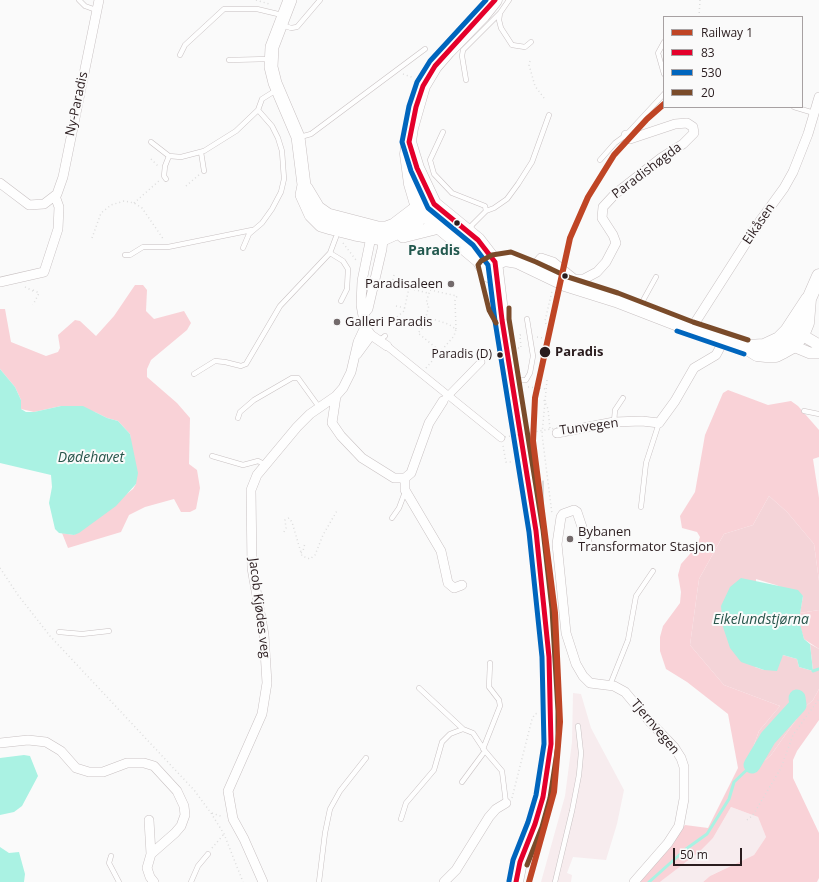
<!DOCTYPE html>
<meta charset="utf-8">
<style>
body{margin:0}
#map{position:relative;width:819px;height:882px;overflow:hidden;background:#fafafa;font-family:"Open Sans",sans-serif}
canvas{display:block}
.legend{position:absolute;left:663px;top:16px;width:140px;height:92px;box-sizing:border-box;background:#fafafa;border:1px solid #a7a1a2;margin:0;padding:5px 7px;list-style:none;font-size:12px;color:#2a1c1e}
.legend li{display:flex;align-items:center;gap:8px;height:20px}
.legend b{width:20px;border:1px solid #a7a1a2}
.scale{position:absolute;left:673px;top:848px;width:69px;height:18px;box-sizing:border-box;border:2px solid #2a1c1e;border-top:0;padding-left:5px;font-size:12px;line-height:14px;white-space:nowrap;color:#2a1c1e;-webkit-text-stroke:3px #fafafa;paint-order:stroke}
</style>
<div id="map">
<canvas width="819" height="882"></canvas>
<ul class="legend">
<li><b style="height:5px;background:#bf4525"></b>Railway 1</li>
<li><b style="height:5px;background:#e4002b"></b>83</li>
<li><b style="height:5px;background:#0065bd"></b>530</li>
<li><b style="height:5px;background:#7a4b2a"></b>20</li>
</ul>
<div class="scale">50 m</div>
</div>
<script>
const c = document.querySelector('canvas').getContext('2d');
c.lineJoin = 'round';
function paint(path, color) { c.fillStyle = color; c.fill(path, 'evenodd'); }
const poly = rows => new Path2D(rows.map(r => 'M' + r).join(''));
function strokePath(path, color, width, dash) { c.strokeStyle = color; c.lineWidth = width; c.lineCap = dash ? 'butt' : 'round'; c.setLineDash(dash || []); c.stroke(path); }
function write(font, color, halo, rows, align = 'center') {
  c.font = font + ' "Open Sans",sans-serif'; c.lineWidth = 4; c.setLineDash([]); c.textBaseline = 'middle'; c.strokeStyle = halo; c.fillStyle = color; for (const [text, x, y, turn = 0] of rows) {
    c.save(); c.translate(x, y); c.rotate((+turn || 0) * Math.PI / 180); c.textAlign = isNaN(turn) ? turn : align; if (halo) c.strokeText(text, 0, 0); c.fillText(text, 0, 0); c.restore();
  }
}
paint(poly([
 [573,693,581,694,591,728,624,790,617,824,606,860,573,857,567,873,572,875,571,882,541,882,565,796,572,742],
 [731,807,758,817,766,837,754,855,710,876,703,882,660,882,713,838]
]), '#f7ecee');
paint(poly([
 [769,496,787,512,814,544,819,581,819,610,800,613,803,596,776,585,756,579,755,667,764,670,783,655,797,659,799,667,813,671,810,644,819,649,819,689,813,700,805,707,771,755,754,770,746,767,759,731,780,706,724,685,690,645,699,579,724,534,753,525]
]), '#f4d4d8');
paint(poly([
 [135,285,143,285,147,290,146,311,154,319,184,311,191,323,187,330,151,360,147,369,147,377,177,403,190,418,189,464,197,470,200,488,196,509,190,512,181,512,174,499,145,507,129,515,121,532,68,548,62,533,74,535,133,489,136,484,130,434,118,421,107,418,95,412,61,406,34,412,21,409,21,400,15,387,0,369,0,309,5,309,11,342,46,356,58,352,60,348,58,335,75,320,80,321,96,336,114,316],
 [728,390,768,405,791,401,798,406,819,430,819,457,813,459,819,498,819,581,814,544,787,512,769,496,753,525,724,534,699,579,690,645,724,685,780,706,759,731,746,767,754,770,771,755,805,707,813,700,819,689,819,720,797,751,793,760,793,778,819,833,819,878,817,882,703,882,710,876,754,855,766,837,758,817,731,807,713,838,700,851,660,882,639,882,685,825,708,828,738,768,728,714,687,682,666,669,660,651,660,637,663,626,680,603,681,592,678,575,681,564,697,546,700,537,697,532,682,528,680,516,695,492,705,435,723,393],
 [819,610,819,649,804,639,798,620,800,613]
]), '#f9d2d7');
paint(poly([
 [0,369,15,387,21,400,21,409,26,412,34,412,61,406,83,406,107,418,118,421,130,434,138,473,136,484,116,506,79,533,74,535,59,533,55,529,49,503,52,487,51,475,0,463],
 [741,578,798,590,803,596,799,620,804,639,810,644,813,671,799,667,797,659,783,655,777,671,764,670,741,662,730,648,723,627,721,606,730,587],
 [24,755,30,756,38,776,22,806,14,812,0,815,0,758],
 [0,847,9,853,19,852,25,874,24,882,0,882]
]), '#aaf2e3');
strokePath(poly([
 [813,671,819,669],
 [649,882,686,849,707,834,729,799,734,782,752,765]
]), '#aaf2e3', 3);
strokePath(poly([
 [752,765,768,738,798,705,797,698]
]), '#aaf2e3', 17);
const service = poly([
 [79,0,85,6,96,10],
 [509,0,500,13,499,20,501,28,512,45,525,47,531,42],
 [282,25,291,28,297,27,320,0],
 [664,42,658,53,664,74],
 [180,55,185,45,224,9,257,9,282,15],
 [229,60,269,59],
 [466,80,462,56,463,50,500,13],
 [794,107,814,113],
 [443,132,430,160,434,174,452,193,485,206,486,211],
 [300,137,311,134,425,49],
 [151,142,169,156,181,157,204,151,236,131,258,110,262,99,278,89],
 [201,152,204,171],
 [600,160,615,143,626,135,664,94],
 [166,179,164,176,165,166,169,156],
 [470,231,472,225,486,211,494,208,507,199,518,184,532,162,549,115],
 [243,248,249,234,262,223,272,209,281,192,284,179,282,151,278,138,272,126,258,110],
 [330,253,343,261,348,269,347,289,341,301],
 [125,255,130,255,143,247,168,247,252,230],
 [640,306,656,277],
 [380,340,385,336],
 [194,374,215,361,225,362,241,366,246,364,280,306,330,253,336,237],
 [514,381,526,380,530,373,533,356,527,319],
 [804,411,819,414],
 [238,418,240,412,254,400,292,378,298,378,319,407],
 [614,422,615,410,623,398],
 [212,456,243,465,258,461,266,465],
 [641,507,646,463,659,423],
 [392,518,399,508,405,492],
 [59,632,82,634,109,631],
 [610,685,628,640,636,596,653,571],
 [419,688,463,729],
 [483,749,500,706,499,700,489,687,490,663],
 [462,782,485,751],
 [401,819,406,803,434,770,442,742,450,734,463,729,473,733,485,751,502,771,506,803],
 [111,856,109,863,119,882],
 [191,882,198,866,208,854],
 [319,882,325,833,330,809,340,791,366,758],
 [555,882,572,811,579,775,581,753,578,726]
]);
const pedestrian = poly([
 [387,346,501,438],
 [446,398,481,362]
]);
const minor = poly([
 [0,183,29,205,44,204,57,194,63,177,99,0],
 [533,268,541,258,553,262,574,279,584,279,597,272,606,262,616,243,613,235,602,218,603,207,615,194,661,158,683,144,694,133,693,127,687,123,675,124,630,139,626,135],
 [0,282,44,272,58,229,59,207,55,196],
 [364,314,368,309,382,249,383,239,378,228,371,237,362,281,361,305,365,327,371,335,387,346],
 [691,329,760,221,784,188,793,172,808,134,819,97],
 [357,354,371,335],
 [336,396,332,423,341,436,362,458,394,478,405,478,411,473,429,423,443,401],
 [557,433,614,422,642,421,659,423,675,401,694,368,716,355,724,340],
 [405,478,405,490,441,551,448,583,454,588,462,585],
 [588,545,577,512,574,510,563,514,561,517,557,544,566,633,576,664,583,676,590,683,614,686,625,692,651,723,674,747,681,758,684,767,684,799,679,826,668,843,634,882],
 [0,743,28,740,46,742,61,751,76,768,89,772,103,772,127,763,144,763,154,766,177,791,184,806,185,815,181,826,175,833,151,854,147,868,150,877,154,882],
 [149,820,151,854],
 [263,882,244,839,233,819,228,791,262,714,267,683,264,635,252,568,251,490,257,475,297,427,310,414,336,396,343,388,351,372,358,342,365,327],
 [444,882,456,870,489,817,496,809,506,803]
]);
const tertiary = poly([
 [787,331,793,346,810,353,819,353],
 [795,333,802,335,819,345]
]);
const secondary = poly([
 [290,0,272,47,271,67,275,83,298,137,304,185,302,195,311,215,321,225,331,228,355,234,383,239,405,229,425,215,432,207],
 [306,188,318,208,328,215,378,228,386,228,394,225,419,206,430,204],
 [403,236,439,227]
]);
const primary = poly([
 [409,142,417,168,434,204,478,240,495,262,502,320,536,531,549,657,551,744,543,797,535,824,520,862,516,882],
 [485,267,505,259,517,261,565,284,616,300,691,329,746,347,757,354,766,355,776,355,784,351,793,346,802,335,807,323,809,299,819,276],
 [488,275,479,260,425,215,416,201,411,184,407,154,411,128,423,86,435,66,448,51,483,15,495,0],
 [747,347,764,346,779,339,787,331,808,299]
]);
strokePath(service, '#c8c1c2', 5.5);
strokePath(pedestrian, '#c8c1c2', 8);
strokePath(minor, '#c8c1c2', 10);
strokePath(tertiary, '#c8c1c2', 12);
strokePath(secondary, '#c8c1c2', 14);
strokePath(primary, '#c8c1c2', 15);
strokePath(poly([
 [256,0,269,4],
 [699,17,700,0],
 [530,61,529,65,535,86,544,98],
 [403,74,414,78],
 [151,159,158,166],
 [186,186,200,174],
 [134,203,160,180],
 [92,238,101,213,111,205,124,201,134,203,142,208,164,240],
 [343,243,356,260],
 [394,275,392,284,428,293],
 [25,287,33,291],
 [382,287,388,288,392,284],
 [33,290,39,293,33,305],
 [396,306,405,308],
 [397,317,404,311,409,288],
 [428,318,426,324,418,333,441,352],
 [546,324,545,321,552,291],
 [537,337,543,338],
 [518,348,521,348,520,335,524,335],
 [426,368,454,336,456,329,448,324,426,317,429,305,426,303,430,290,457,296,455,300,456,329],
 [547,380,542,434,552,514],
 [528,387,546,389],
 [544,400,548,409,550,429],
 [503,446,506,462,513,462],
 [284,532,286,528,285,520,289,518,292,522,302,556,310,559,315,555,323,535,338,509],
 [301,553,303,551,305,543],
 [0,568,18,595,50,636,194,790,211,813,224,834,243,882],
 [512,798,532,719,535,714,539,713],
 [212,813,223,817],
 [747,820,753,815,781,768,793,735,819,699],
 [212,848,224,834]
]), '#ddd', 1.5, [1, 3]);
strokePath(service, '#fefefe', 4.5);
strokePath(pedestrian, '#fefefe', 7);
strokePath(minor, '#fefefe', 9);
strokePath(tertiary, '#fefefe', 11);
strokePath(secondary, '#fefefe', 13);
strokePath(primary, '#fefefe', 14);
strokePath(poly([
 [543,512,543,481]
]), '#bebebe', 1);
strokePath(poly([
 [505,437,562,427]
]), '#ddd', 1.5, [1, 3]);
strokePath(poly([
 [495,0,435,66,423,86,416,107,409,142,417,168,434,204,478,240,495,262,502,320,536,531,549,657,551,744,543,797,535,824,520,862,516,882]
]), '#e4002b', 5);
strokePath(poly([
 [486,0,430,61,417,82,409,106,402,142,411,171,428,208,473,245,488,265,495,321,529,532,542,657,544,744,536,795,528,822,513,860,509,881],
 [677,331,744,354]
]), '#0065bd', 5);
strokePath(poly([
 [509,308,509,319,543,530,552,609,558,711,558,745,550,798,542,827,527,865],
 [496,323,489,310,478,265,481,261,492,255,511,252,536,262,568,277,618,293,693,322,748,340]
]), '#7a4b2a', 5);
strokePath(poly([
 [529,882,554,792,560,722,555,613,533,441,535,398,570,238,588,197,614,155,647,119,664,104]
]), '#bf4525', 6);
for (const [x, y, r, color] of [
 [457,223,3.5,"#2a1c1e"],
 [565,276,3.5,"#2a1c1e"],
 [451,284,4,"#736a6b"],
 [337,322,4,"#736a6b"],
 [545,352,6,"#2a1c1e"],
 [500,355,3.5,"#2a1c1e"],
 [570,539,4,"#736a6b"]
]) { const dot = new Path2D(); dot.arc(x, y, r, 0, 2 * Math.PI); c.fillStyle = color; c.fill(dot); strokePath(dot, '#fafafa', 1.5); }
write('12px', '#2a1c1e', '#fafafa', [
 ["Paradis (D)",492,355]
], 'right');
write('13px', '#2a1c1e', '#fafafa', [
 ["Ny-Paradis",77,104,-78],
 ["Paradishøgda",647,171,-37],
 ["Eikåsen",759,224,-56],
 ["Tunvegen",589,427,-8],
 ["Jacob Kjødes veg",259,608,83],
 ["Tjernvegen",655,727,50]
]);
write('13px', '#2a1c1e', '#fafafa', [
 ["Paradisaleen",443,284,"right"],
 ["Galleri Paradis",345,322],
 ["Bybanen",578,532],
 ["Transformator Stasjon",578,547]
], 'left');
write('bold 13px', '#2a1c1e', '#fafafa', [
 ["Paradis",555,352]
], 'left');
write('bold 14px', '#22584e', '#fafafa', [
 ["Paradis",434,251]
]);
write('italic 14px', '#28564c', '#fafafa', [
 ["Dødehavet",91,458],
 ["Eikelundstjørna",761,620]
]);
</script>
